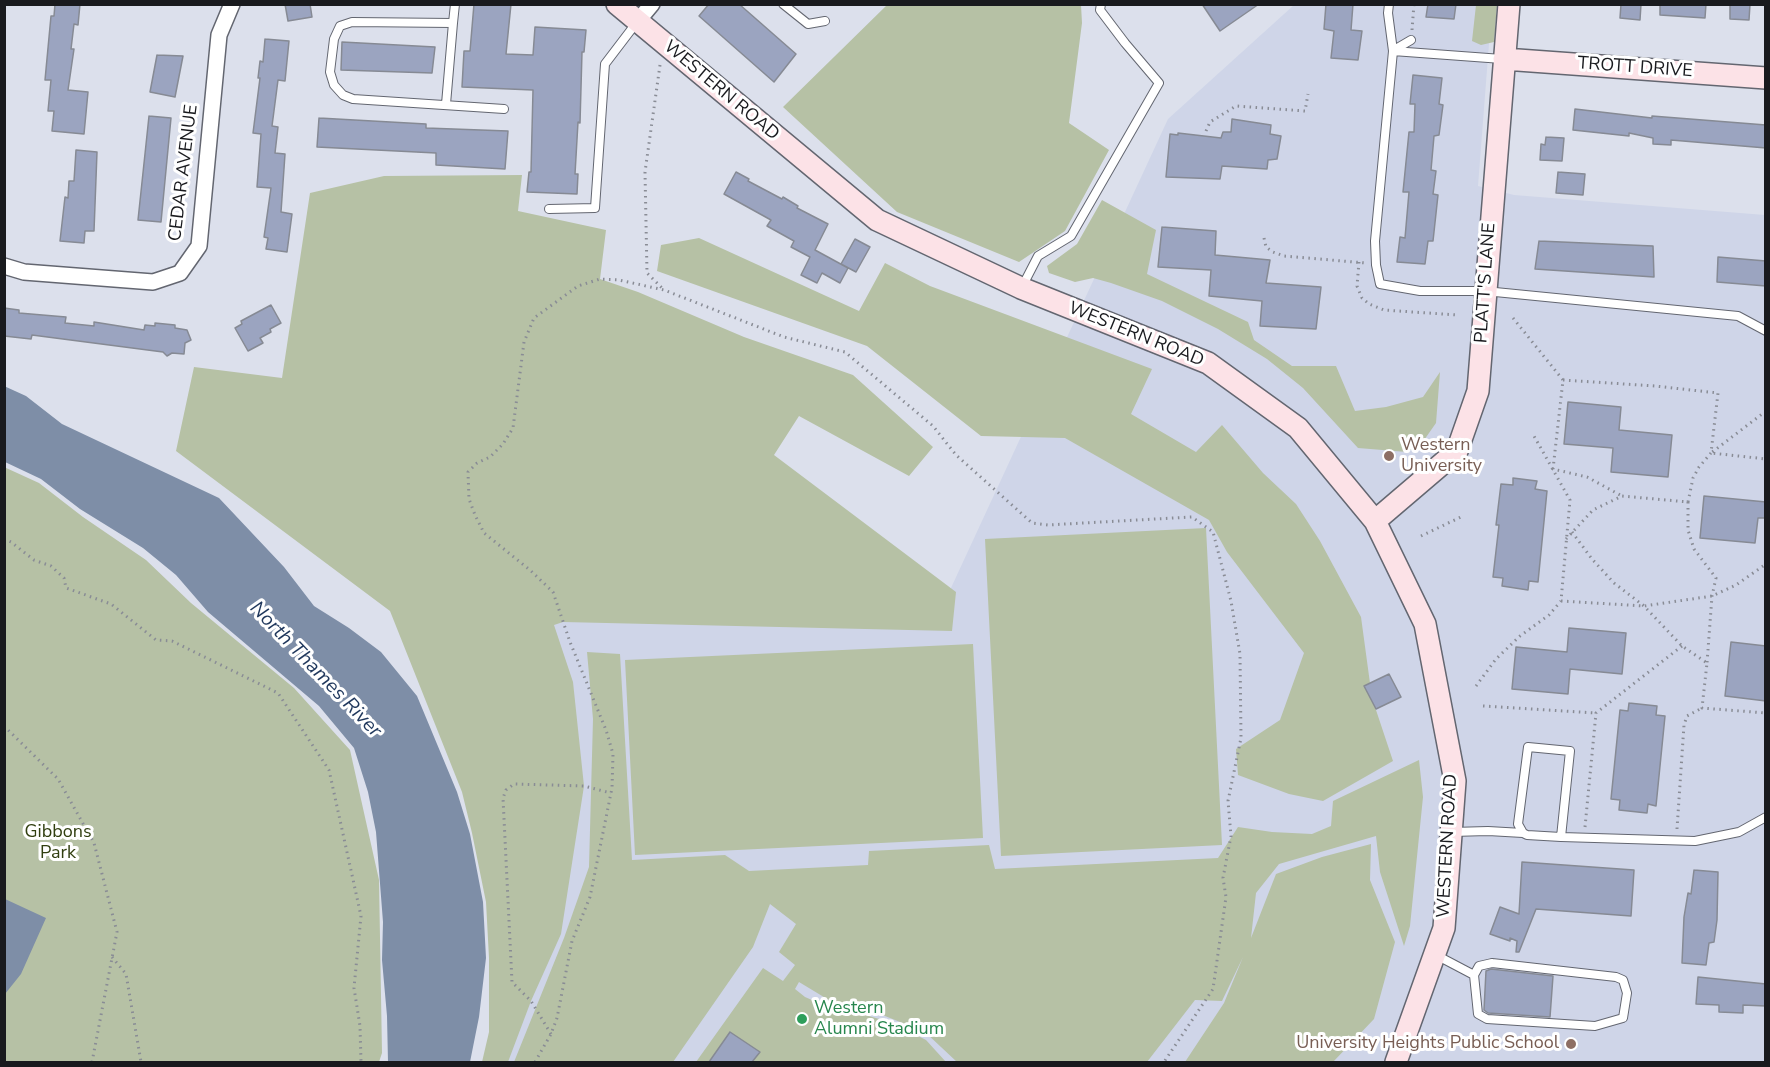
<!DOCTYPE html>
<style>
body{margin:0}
#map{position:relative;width:1770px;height:1067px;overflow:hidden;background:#dce0ec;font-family:"Nunito Sans",sans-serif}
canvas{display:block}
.frame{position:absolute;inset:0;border:6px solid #191a1e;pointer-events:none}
</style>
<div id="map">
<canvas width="1770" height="1067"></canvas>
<div class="frame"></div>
</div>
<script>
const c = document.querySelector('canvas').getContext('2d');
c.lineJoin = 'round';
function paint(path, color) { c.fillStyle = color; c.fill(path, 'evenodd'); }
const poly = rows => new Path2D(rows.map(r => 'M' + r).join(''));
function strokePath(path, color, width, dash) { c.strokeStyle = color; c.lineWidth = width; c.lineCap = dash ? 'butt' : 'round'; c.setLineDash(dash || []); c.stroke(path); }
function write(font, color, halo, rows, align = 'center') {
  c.font = font + ' "Nunito Sans",sans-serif'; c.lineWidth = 6; c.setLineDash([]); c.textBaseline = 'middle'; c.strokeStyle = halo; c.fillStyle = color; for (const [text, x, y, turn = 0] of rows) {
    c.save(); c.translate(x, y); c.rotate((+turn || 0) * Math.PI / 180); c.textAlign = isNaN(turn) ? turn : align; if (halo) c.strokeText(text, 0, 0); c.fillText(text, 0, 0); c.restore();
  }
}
paint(poly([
 [1294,5,1492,5,1478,186,1514,195,1765,215,1765,1062,493,1062,488,849,410,617,938,616,1168,119]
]), '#cfd5e8');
paint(poly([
 [887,5,1081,5,1082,23,1069,123,1109,150,1065,231,1019,262,897,212,783,107],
 [1476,5,1497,5,1494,42,1481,45,1472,41],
 [522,175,518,211,606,230,600,279,638,292,744,337,853,375,933,447,909,476,799,416,774,455,956,592,952,631,563,622,554,625,573,682,584,786,561,934,531,1001,508,1062,482,1062,489,1032,489,958,486,902,472,833,462,792,390,611,176,451,194,367,282,378,310,193,384,176],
 [1102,200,1156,230,1147,274,1248,322,1254,340,1292,366,1336,366,1355,411,1386,407,1423,397,1440,372,1436,423,1422,443,1407,452,1358,448,1303,388,1267,359,1218,329,1162,301,1111,283,1093,278,1075,282,1049,273,1047,266,1077,244],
 [699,238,859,311,885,263,930,286,1152,369,1131,414,1196,452,1222,425,1263,473,1296,504,1320,541,1361,617,1372,698,1393,761,1323,801,1289,794,1238,775,1236,749,1280,720,1304,653,1227,552,1209,520,1065,438,981,436,867,346,657,271,661,245],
 [4,467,39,483,83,517,146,560,191,603,294,688,350,750,379,880,382,1053,379,1062,5,1062],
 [1206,528,1222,845,1001,856,985,539],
 [973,644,983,838,635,855,625,660],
 [587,652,620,654,632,860,725,855,749,871,868,865,869,851,989,845,995,869,1218,858,1238,827,1272,832,1312,834,1331,826,1333,801,1419,760,1423,797,1410,926,1404,946,1380,872,1376,836,1279,864,1256,893,1251,938,1276,874,1322,857,1371,844,1370,880,1395,942,1374,1019,1333,1062,1185,1062,1224,1003,1243,957,1222,1001,1195,1000,1147,1062,957,1062,925,1032,880,1014,842,1008,799,982,795,989,805,997,835,1010,862,1014,893,1023,926,1040,946,1062,696,1062,763,968,783,981,795,965,779,952,796,924,770,904,753,947,673,1062,514,1062,564,938,589,867,593,719]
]), '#b6c1a5');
paint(poly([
 [4,386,26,396,62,424,219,498,284,567,314,606,349,628,381,652,417,696,457,792,470,834,483,902,486,958,479,1017,470,1062,388,1062,387,1016,382,960,383,922,376,832,368,792,354,748,319,706,208,612,176,575,143,548,80,509,41,479,5,462],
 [5,899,46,918,21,974,5,994]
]), '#7e8ea7');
const building = poly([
 [55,4,80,4,78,25,74,24,71,49,74,49,68,90,88,92,84,134,52,131,54,111,48,111,51,80,45,80,51,16,54,16,55,4],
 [285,4,310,4,312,17,288,21,285,4],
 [474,4,511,4,506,54,533,55,535,27,586,30,584,52,582,52,580,123,578,122,575,174,578,174,577,194,527,192,529,172,531,172,533,90,462,87,464,51,470,51,474,4],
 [709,4,739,4,796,54,774,82,699,16,709,4],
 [1202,4,1259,4,1220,31,1202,4],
 [1326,4,1353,4,1351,30,1362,31,1358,60,1331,58,1334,31,1324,29,1326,4],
 [1428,4,1456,4,1454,19,1426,17,1428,4],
 [1621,4,1641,4,1640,20,1620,18,1621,4],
 [1660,4,1706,4,1705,18,1660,15,1660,4],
 [1730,4,1750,4,1749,20,1730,19,1730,4],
 [265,39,289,41,285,81,278,80,272,126,278,127,275,153,285,154,281,212,292,214,287,252,266,249,268,238,264,237,271,188,257,187,261,134,253,133,260,78,258,78,260,61,263,62,265,39],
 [342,42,435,47,432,73,341,70,342,42],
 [157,55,183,56,175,97,150,92,157,55],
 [1413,75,1442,78,1439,104,1443,105,1439,135,1434,136,1431,170,1436,171,1433,194,1438,195,1433,241,1428,241,1425,264,1397,262,1400,237,1405,238,1409,192,1403,192,1409,132,1414,132,1415,104,1410,104,1413,75],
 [1575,109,1652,118,1652,116,1766,125,1766,148,1671,140,1671,145,1653,144,1653,138,1629,133,1629,136,1573,130,1575,109],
 [149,116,171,118,161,222,138,220,149,116],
 [319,118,426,124,426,128,508,131,505,169,436,165,436,153,317,147,319,118],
 [1232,119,1271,125,1270,134,1281,136,1277,159,1268,160,1267,169,1222,166,1220,179,1166,177,1170,134,1178,135,1178,133,1221,138,1223,132,1231,132,1232,119],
 [1546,137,1564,138,1562,161,1540,160,1541,144,1545,145,1546,137],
 [76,150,97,152,94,231,85,231,84,243,60,241,65,197,68,198,69,181,74,181,76,150],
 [736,172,749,179,748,181,782,199,783,197,798,206,797,208,828,224,815,250,848,268,840,283,822,273,817,283,801,275,810,257,791,247,794,241,767,226,771,220,724,194,736,172],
 [1558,172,1585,174,1583,195,1556,193,1558,172],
 [1162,227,1216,231,1215,255,1270,260,1266,283,1321,287,1316,329,1260,326,1262,301,1209,296,1211,270,1158,267,1162,227],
 [855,239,870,247,856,272,841,264,855,239],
 [1539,241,1653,246,1654,277,1535,269,1539,241],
 [1718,257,1766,261,1766,286,1717,282,1718,257],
 [271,305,281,323,270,329,271,332,260,338,263,343,248,351,235,328,242,324,241,321,271,305],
 [4,308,19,310,19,313,66,317,65,323,94,326,94,322,144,330,145,325,155,326,155,323,175,325,175,328,187,330,191,340,185,343,184,354,172,353,167,356,163,352,32,335,31,339,4,336,4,308],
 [1568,402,1621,407,1619,430,1672,435,1668,477,1611,472,1613,448,1564,444,1568,402],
 [1513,478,1537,481,1535,489,1547,491,1538,582,1529,581,1528,590,1502,586,1503,578,1493,577,1499,525,1496,525,1501,484,1513,485,1513,478],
 [1704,496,1766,502,1766,518,1758,518,1755,543,1700,538,1704,496],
 [1569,628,1626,633,1622,674,1570,669,1568,694,1512,689,1516,647,1567,652,1569,628],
 [1731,642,1766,646,1766,701,1725,696,1731,642],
 [1389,674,1401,697,1376,709,1364,686,1389,674],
 [1629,703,1657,706,1656,715,1665,716,1656,806,1648,804,1647,813,1619,810,1620,800,1611,799,1620,710,1628,711,1629,703],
 [1522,862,1634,870,1631,916,1536,909,1519,952,1516,952,1517,941,1510,938,1510,941,1490,934,1500,907,1519,914,1522,862],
 [1694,870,1718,872,1717,920,1714,942,1709,943,1706,965,1682,963,1684,917,1688,893,1691,894,1694,870],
 [1491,969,1553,976,1550,1017,1488,1013,1484,1010,1486,971,1491,969],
 [1698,977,1766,984,1766,1006,1743,1005,1743,1013,1719,1012,1719,1005,1696,1004,1698,977],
 [730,1032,760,1052,752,1062,709,1062,730,1032]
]);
paint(building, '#9ba4c0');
strokePath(building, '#868a94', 1.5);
const lane = poly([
 [783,4,808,24,825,21],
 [1389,4,1388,13,1393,51,1375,241,1376,265,1380,284,1420,291,1485,291,1738,316,1766,331],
 [453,23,455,4],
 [1394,50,1411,40],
 [1393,51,1502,59],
 [446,104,453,23,352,22,340,26,334,39,330,72,334,85,343,95,353,99,504,109],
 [549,209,595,208,605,64,637,22],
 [1022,287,1038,256,1071,236,1159,83,1125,43,1100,10,1101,4],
 [1452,832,1488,831,1523,833],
 [1561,837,1570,751,1528,747,1518,824,1523,833,1527,835,1561,837,1695,841,1739,832,1766,817],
 [1436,955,1474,975],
 [1492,963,1616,977,1623,980,1627,993,1623,1018,1595,1026,1487,1019,1478,1014,1474,975,1479,966,1492,963]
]);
const street = poly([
 [637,22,652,4],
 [4,266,24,272,153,282,180,273,199,246,219,35,232,4]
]);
const secondary = poly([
 [617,4,877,220,1021,288,1208,363,1298,428,1375,521,1425,624,1455,781,1444,928,1396,1062],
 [1504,59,1766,78],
 [1375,521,1457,451,1478,391,1509,4]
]);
strokePath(lane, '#636670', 10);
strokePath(street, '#636670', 18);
strokePath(secondary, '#636670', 24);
strokePath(poly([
 [1412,30,1414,4],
 [660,65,645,172,647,273,663,289],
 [1206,131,1210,122,1236,106,1305,111,1308,94],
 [1264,238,1266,247,1273,252,1284,256,1366,263],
 [1359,262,1357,286,1362,298,1369,304,1384,310,1457,315],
 [1513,318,1563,380,1553,469,1587,477,1622,496],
 [1563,380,1655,386,1718,393,1711,453,1699,467,1693,478,1688,502],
 [1766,411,1711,453,1766,459],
 [1572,532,1592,559,1614,583,1644,606,1682,646,1707,663,1702,708,1766,713],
 [1421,536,1463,516],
 [4,539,11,542,34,560,51,566,64,578,66,588,111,604,156,640,172,641,278,693,329,770,361,916,354,988,360,1026,361,1062],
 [1566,539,1593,510,1622,496,1688,502,1688,530,1694,549,1716,578,1712,596,1707,663],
 [1561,601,1644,606,1712,596,1736,585,1766,564],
 [1476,686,1496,659,1520,636,1549,615,1561,601,1570,500,1534,436],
 [1483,706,1596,713],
 [4,726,58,779,94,843,117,932,92,1062],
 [1585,827,1596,713,1682,646],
 [1677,829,1684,725,1687,716,1702,708],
 [112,957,126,974,141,1062],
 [551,1034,531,1001,512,982,503,798,506,790,514,784,584,786,611,793],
 [535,1062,551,1034,557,1018,572,941,590,897,612,788,613,754,606,730,570,642,553,592,530,570,484,533,475,515,469,499,468,472,477,463,490,457,503,444,513,428,524,342,534,318,578,286,600,279,619,280,664,290,784,337,845,352,933,426,956,455,1032,523,1048,525,1192,517,1213,532,1231,601,1240,654,1241,738,1228,801,1231,836,1223,878,1226,897,1213,989,1164,1062]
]), '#898c95', 3, [1.5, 4.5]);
strokePath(lane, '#fff', 8);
strokePath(street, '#fff', 15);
strokePath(secondary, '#fce2e7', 21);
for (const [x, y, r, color] of [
 [1389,456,6,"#8d6e63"],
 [802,1019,6,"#2e9e5b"],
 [1571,1044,6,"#8d6e63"]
]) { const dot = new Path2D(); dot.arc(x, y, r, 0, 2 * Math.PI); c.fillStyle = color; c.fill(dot); strokePath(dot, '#fff', 2); }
write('18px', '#191a1e', '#fff', [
 ["TROTT DRIVE",1635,68,4],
 ["WESTERN ROAD",721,91,40],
 ["CEDAR AVENUE",184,173,-83],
 ["PLATT'S LANE",1486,283,-86],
 ["WESTERN ROAD",1136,335,22],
 ["WESTERN ROAD",1448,846,-87]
]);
write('18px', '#785e54', '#fff', [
 ["Western",1401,446],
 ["University",1401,467],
 ["University Heights Public School",1559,1044,"right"]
], 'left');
write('18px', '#313f10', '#fff', [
 ["Gibbons",58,833],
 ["Park",58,854]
]);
write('18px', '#27864d', '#fff', [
 ["Western",814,1009],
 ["Alumni Stadium",814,1030]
], 'left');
write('italic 20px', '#1f375c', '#fff', [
 ["North Thames River",315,670,46]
]);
</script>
